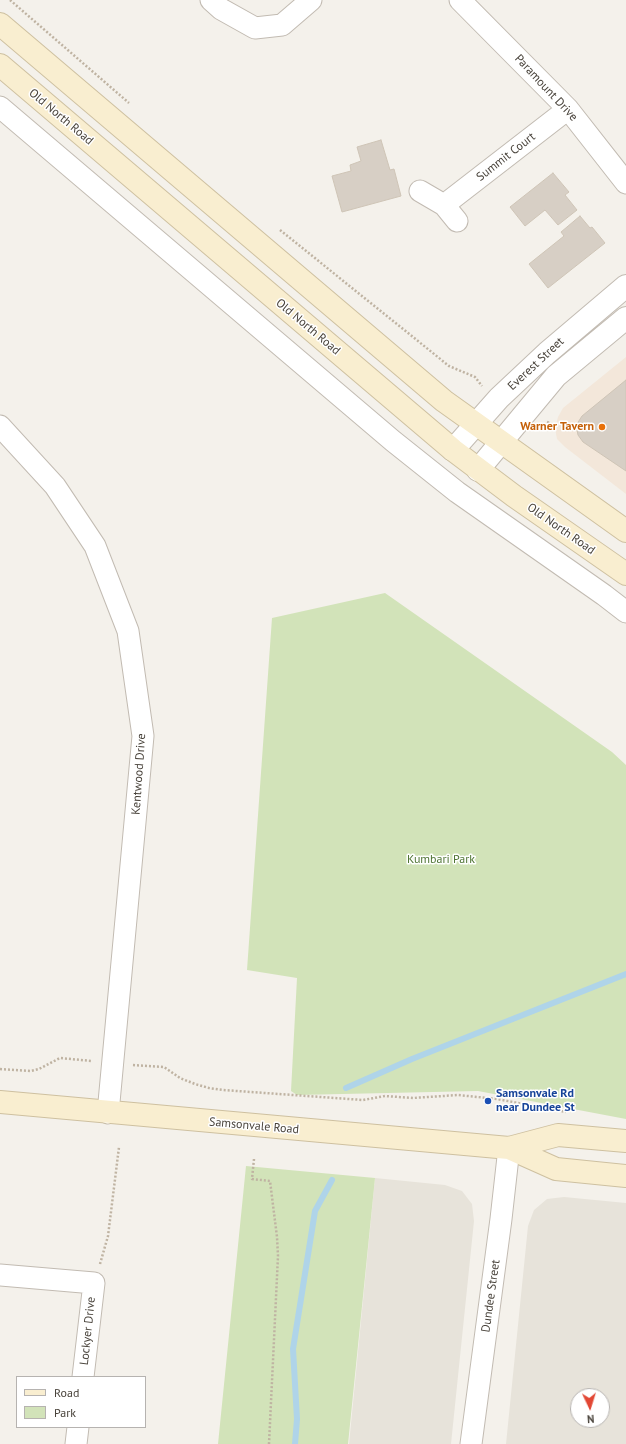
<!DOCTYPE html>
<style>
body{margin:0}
#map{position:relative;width:626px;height:1444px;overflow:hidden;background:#f4f1eb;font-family:"PT Sans",sans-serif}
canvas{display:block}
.legend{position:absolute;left:16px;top:1376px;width:130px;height:52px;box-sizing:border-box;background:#fff;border:1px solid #b6b3b0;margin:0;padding:5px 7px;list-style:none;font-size:12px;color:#48423a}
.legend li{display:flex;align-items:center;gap:8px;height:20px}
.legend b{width:20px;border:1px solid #b6b3b0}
.north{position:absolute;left:570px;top:1388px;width:40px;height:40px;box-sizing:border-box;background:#fff;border:1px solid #b6b3b0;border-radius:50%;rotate:176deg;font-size:11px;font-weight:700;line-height:16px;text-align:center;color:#48423a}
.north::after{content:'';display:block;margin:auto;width:14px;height:18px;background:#e24734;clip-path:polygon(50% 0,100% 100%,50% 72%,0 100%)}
</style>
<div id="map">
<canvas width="626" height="1444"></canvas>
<ul class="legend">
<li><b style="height:5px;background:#f9eed0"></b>Road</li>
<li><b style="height:11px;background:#d2e3b9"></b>Park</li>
</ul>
<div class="north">N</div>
</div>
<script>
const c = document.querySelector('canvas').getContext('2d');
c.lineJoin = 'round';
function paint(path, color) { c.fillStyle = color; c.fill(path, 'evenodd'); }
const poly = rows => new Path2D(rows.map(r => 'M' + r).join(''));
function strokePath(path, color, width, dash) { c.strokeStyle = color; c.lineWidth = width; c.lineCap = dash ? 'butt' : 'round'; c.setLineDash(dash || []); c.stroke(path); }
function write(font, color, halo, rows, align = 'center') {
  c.font = font + ' "PT Sans",sans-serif'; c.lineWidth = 3; c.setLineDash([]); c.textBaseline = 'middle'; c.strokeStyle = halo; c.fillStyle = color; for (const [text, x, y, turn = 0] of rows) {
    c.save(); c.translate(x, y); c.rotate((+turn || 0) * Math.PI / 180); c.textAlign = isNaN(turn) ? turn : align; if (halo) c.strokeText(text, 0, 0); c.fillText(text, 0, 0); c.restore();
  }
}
paint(poly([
 [375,1178,445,1185,462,1191,472,1204,474,1221,451,1444,349,1444],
 [564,1197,626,1203,626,1444,506,1444,528,1226,534,1210,547,1199],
 [578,1396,602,1396,602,1420,578,1420]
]), '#e7e3da');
paint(poly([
 [626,357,626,494,565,447,557,439,555,428,558,417,563,408]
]), '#f3e7da');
paint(poly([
 [385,593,612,752,626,765,626,1119,478,1091,297,1095,291,1091,297,978,247,970,272,618],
 [246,1166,375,1178,348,1444,218,1444]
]), '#d2e3b9');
strokePath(poly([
 [346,1088,412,1059,626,974],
 [295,1444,297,1419,293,1349,315,1211,332,1180]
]), '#afd4e9', 6);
const building = poly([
 [381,140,390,170,394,169,401,196,342,212,332,176,351,171,350,165,361,161,357,147,381,140],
 [553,173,569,192,565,195,577,210,558,225,545,210,525,226,510,207,553,173],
 [580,216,590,228,592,227,605,243,548,288,529,264,564,236,561,232,580,216],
 [626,380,626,471,583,442,578,435,577,430,577,424,582,416,626,380]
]);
paint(building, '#d7cfc5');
strokePath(building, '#cec4b6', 1);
const minor = poly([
 [211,0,221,9,255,28,282,25,311,0],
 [460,0,568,109,626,183],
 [0,107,393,441,457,492,604,595,626,612],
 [420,191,444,205,457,221],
 [444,205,568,109],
 [0,426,55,486,95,546,128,631,143,736,108,1113],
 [0,1275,94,1283,83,1377],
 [76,1444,78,1427],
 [471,1444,501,1219,509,1148]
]);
const tertiary = poly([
 [453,450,499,398,547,353,626,286],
 [478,470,556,376,626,318]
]);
const secondary = poly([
 [0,24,444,401,626,531],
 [0,65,453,450,514,496,626,574],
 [0,1102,509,1148,556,1169,626,1176],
 [509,1148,558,1135,626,1141]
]);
strokePath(minor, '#c2bbb2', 23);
strokePath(tertiary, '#c2bbb2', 24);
strokePath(secondary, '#cec0a0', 24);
strokePath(poly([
 [10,0,129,103],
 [280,230,449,366,475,377,482,386],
 [541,429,543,431,549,421],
 [133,1065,164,1067,180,1078,195,1084,209,1088,223,1090,363,1100,385,1096,413,1098,458,1095,497,1099,566,1112],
 [0,1069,31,1071,39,1069,60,1058,92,1061],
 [254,1159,252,1179,270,1181,277,1237,278,1256,269,1444],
 [100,1264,108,1236,119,1147]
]), '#bfb3a2', 2.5, [2, 2]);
strokePath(minor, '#fff', 21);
strokePath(tertiary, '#fff', 22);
strokePath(secondary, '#f9eed0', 22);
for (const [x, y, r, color] of [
 [602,427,4,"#e8710a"],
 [488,1101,4,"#1a4fb4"]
]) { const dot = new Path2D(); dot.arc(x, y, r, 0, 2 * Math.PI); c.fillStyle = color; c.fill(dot); strokePath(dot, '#fff', 1.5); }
write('12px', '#48423a', '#fff', [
 ["Paramount Drive",546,88,47],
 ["Old North Road",61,117,40],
 ["Summit Court",506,157,-38],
 ["Old North Road",308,327,40],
 ["Everest Street",536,364,-43],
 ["Old North Road",561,529,35],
 ["Kentwood Drive",139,774,-86],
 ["Samsonvale Road",254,1126,5],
 ["Dundee Street",491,1296,-82],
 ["Lockyer Drive",88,1331,-84]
]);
write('bold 12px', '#c56008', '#fff', [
 ["Warner Tavern",594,427]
], 'right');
write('12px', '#4e7433', '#fff', [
 ["Kumbari Park",441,860]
]);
write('bold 12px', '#164399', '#fff', [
 ["Samsonvale Rd",496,1094],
 ["near Dundee St",496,1108]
], 'left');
</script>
